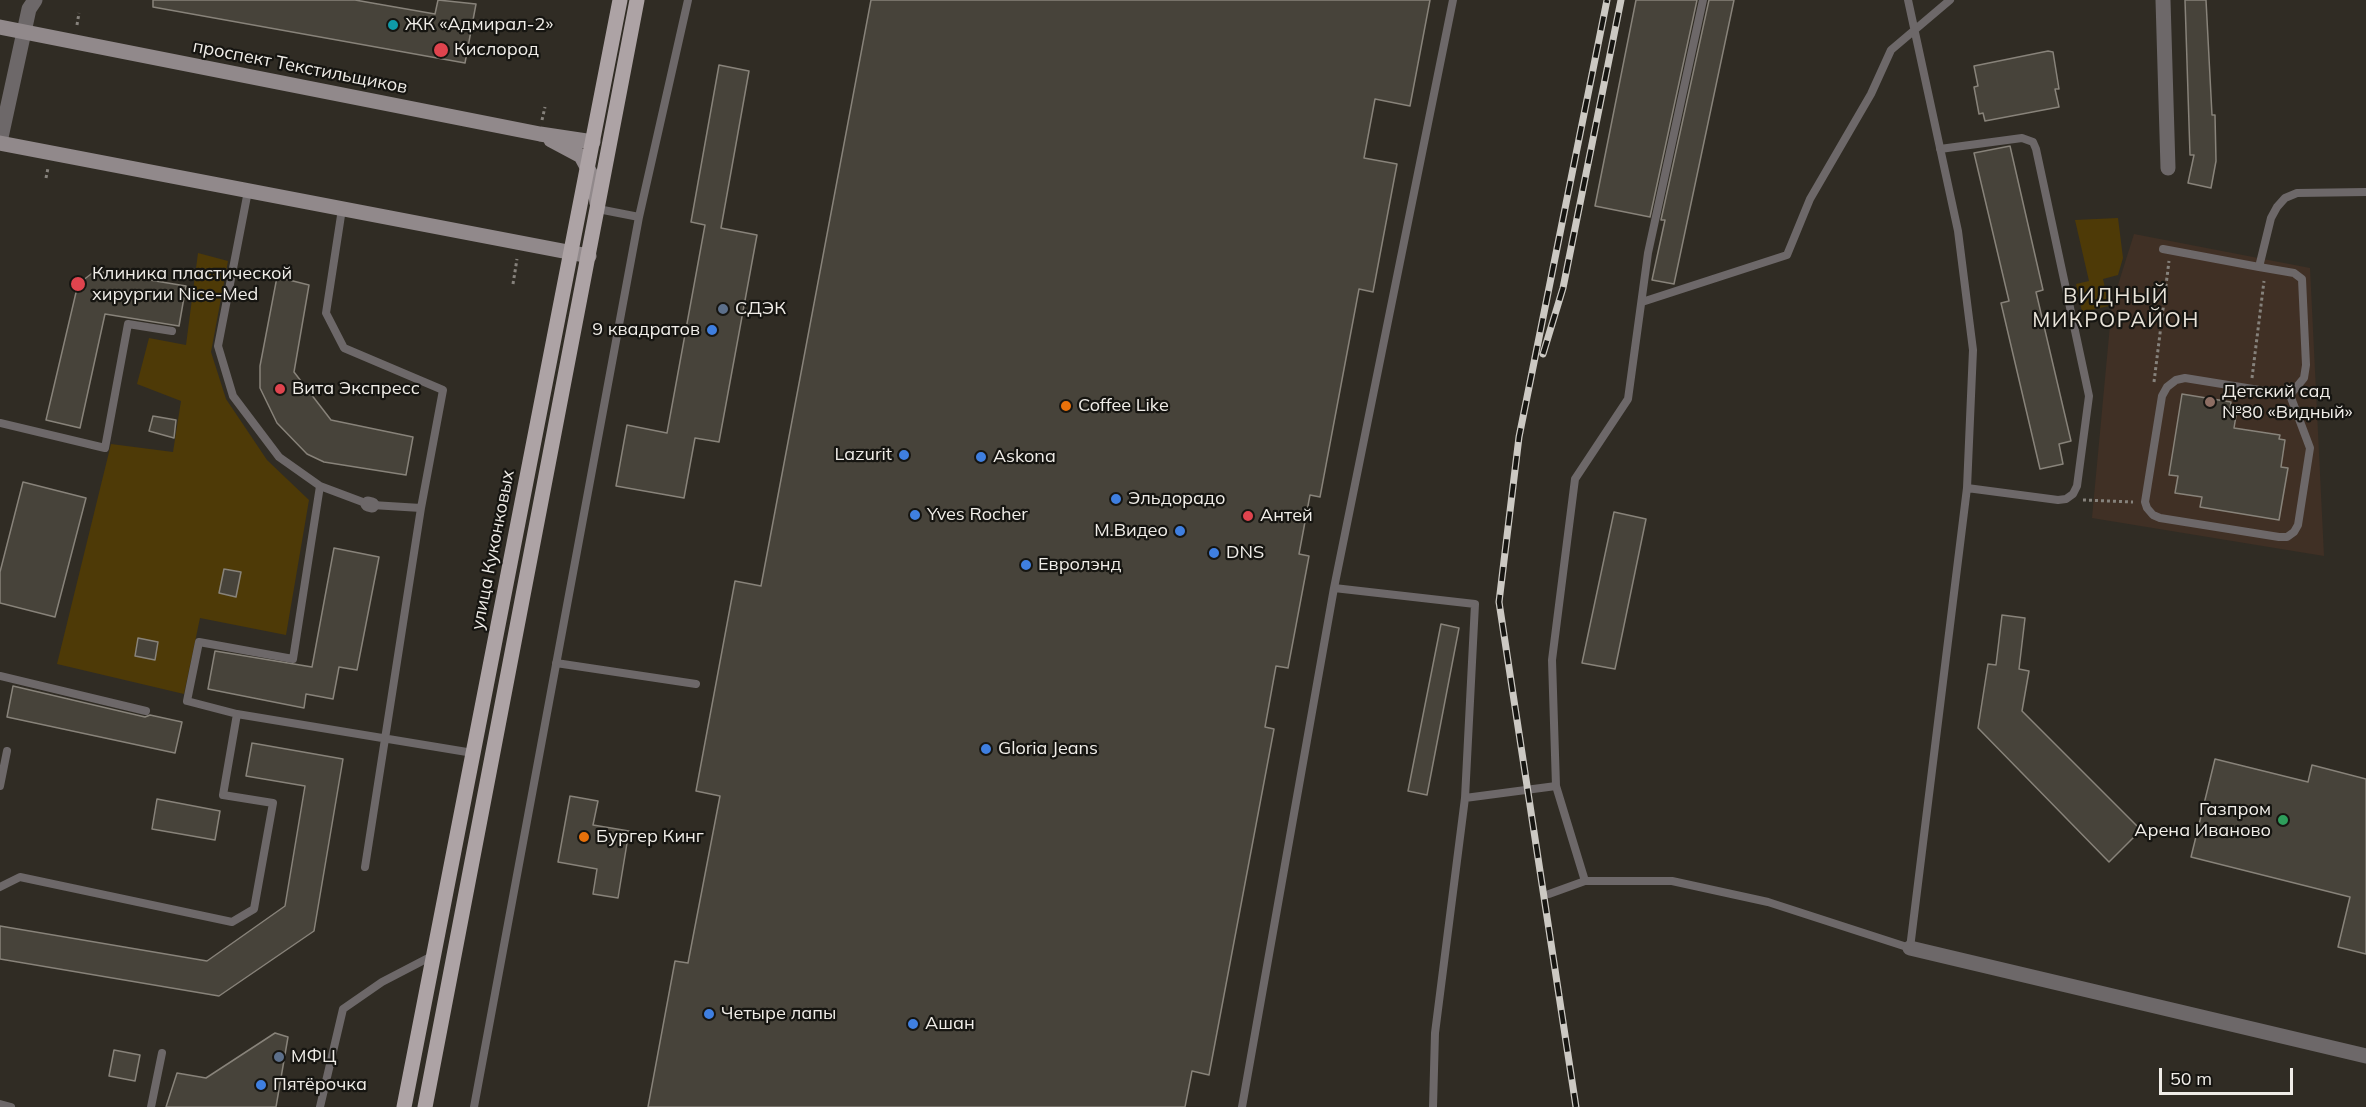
<!DOCTYPE html>
<meta charset="utf-8">
<style>
body{margin:0}
#map{position:relative;width:2366px;height:1107px;overflow:hidden;background:#302c24;font-family:Mulish,sans-serif}
canvas{display:block}
.scale{position:absolute;left:2159px;top:1068px;width:134px;height:27px;box-sizing:border-box;border:3px solid #f0ede8;border-top:0;padding-left:8px;font-size:18px;line-height:21px;white-space:nowrap;color:#f0ede8;-webkit-text-stroke:4px #161511;paint-order:stroke}
</style>
<div id="map">
<canvas width="2366" height="1107"></canvas>
<div class="scale">50 m</div>
</div>
<script>
const c = document.querySelector('canvas').getContext('2d');
c.lineJoin = 'round';
function paint(path, color) { c.fillStyle = color; c.fill(path, 'evenodd'); }
const poly = rows => new Path2D(rows.map(r => 'M' + r).join(''));
function strokePath(path, color, width, dash) { c.strokeStyle = color; c.lineWidth = width; c.lineCap = dash ? 'butt' : 'round'; c.setLineDash(dash || []); c.stroke(path); }
function write(font, color, halo, rows, align = 'center') {
  c.font = font + ' Mulish,sans-serif'; c.lineWidth = 4.5; c.setLineDash([]); c.textBaseline = 'middle'; c.strokeStyle = halo; c.fillStyle = color; for (const [text, x, y, turn = 0] of rows) {
    c.save(); c.translate(x, y); c.rotate((+turn || 0) * Math.PI / 180); c.textAlign = isNaN(turn) ? turn : align; if (halo) c.strokeText(text, 0, 0); c.fillText(text, 0, 0); c.restore();
  }
}
paint(poly([
 [2134,234,2310,268,2324,556,2092,518,2112,304]
]), '#403025');
paint(poly([
 [2118,218,2123,258,2118,275,2103,279,2109,306,2082,312,2076,284,2089,281,2075,220],
 [198,253,228,261,211,352,226,399,267,460,309,500,286,635,200,618,184,694,57,664,111,444,173,452,181,401,137,384,149,338,186,345]
]), '#4e3a07');
const building = poly([
 [153,0,355,0,435,14,438,0,476,4,465,63,153,7,153,0],
 [871,0,1430,0,1410,106,1375,99,1364,158,1397,164,1373,292,1359,289,1320,497,1310,495,1299,554,1309,556,1288,668,1276,666,1265,727,1274,729,1209,1075,1192,1071,1185,1107,648,1107,675,961,688,963,720,796,696,791,735,581,761,586,871,0],
 [1636,0,1697,0,1650,217,1595,206,1636,0],
 [1709,0,1734,0,1674,284,1652,280,1665,220,1661,220,1709,0],
 [2185,0,2206,0,2212,115,2215,115,2216,161,2211,188,2188,183,2194,155,2190,155,2185,0],
 [2048,51,2053,52,2059,89,2055,89,2059,107,1985,121,1983,113,1979,114,1974,87,1978,86,1974,66,2048,51],
 [719,65,749,71,721,228,757,235,719,442,695,438,684,498,616,486,627,425,667,433,705,225,691,222,719,65],
 [2010,146,2043,290,2036,292,2071,441,2059,444,2063,464,2040,469,2001,303,2009,301,1974,153,2010,146],
 [95,271,186,286,179,326,105,314,80,428,46,420,78,284,95,271],
 [277,277,309,285,294,372,331,420,413,437,406,475,324,462,307,454,277,423,260,388,260,366,277,277],
 [2182,394,2231,402,2230,409,2237,410,2234,428,2280,435,2279,439,2285,440,2281,467,2288,468,2279,520,2200,507,2202,497,2175,493,2178,476,2169,475,2182,394],
 [153,416,176,420,174,438,149,431,153,416],
 [23,482,86,498,55,617,0,603,0,572,23,482],
 [1614,512,1646,519,1615,669,1582,663,1614,512],
 [334,548,379,557,357,670,339,667,333,699,306,694,304,708,208,689,215,651,312,667,334,548],
 [224,569,241,572,236,597,219,593,224,569],
 [2002,615,2025,618,2019,669,2029,671,2022,711,2141,830,2109,862,1978,728,1988,664,1996,665,2002,615],
 [1441,624,1459,628,1427,795,1408,791,1441,624],
 [138,638,158,642,155,660,135,656,138,638],
 [13,686,145,717,150,715,182,722,175,753,7,717,13,686],
 [252,743,343,759,314,931,219,996,0,959,0,926,207,961,285,906,305,786,246,776,252,743],
 [2215,759,2308,782,2312,765,2366,779,2366,954,2338,947,2350,897,2191,857,2215,759],
 [570,796,598,801,593,825,629,831,618,898,593,894,597,869,558,862,570,796],
 [157,799,220,811,215,840,152,829,157,799],
 [275,1033,288,1037,276,1107,166,1107,177,1073,206,1078,275,1033],
 [114,1050,140,1055,135,1081,109,1076,114,1050]
]);
paint(building, '#47433a');
strokePath(building, '#88837a', 1.5);
strokePath(poly([
 [77,25,79,13],
 [542,120,545,107],
 [46,178,48,168],
 [513,284,517,259],
 [2252,378,2264,281],
 [2154,382,2169,261],
 [2083,500,2133,502]
]), '#86827c', 3, [3, 3]);
strokePath(poly([
 [1940,149,2022,138,2033,142,2036,149,2089,396,2077,486,2073,494,2066,499,2058,500,1967,488],
 [342,209,326,313,344,348,443,390,421,508,365,867],
 [598,209,639,217,688,0],
 [2163,249,2259,267,2271,218,2277,207,2285,198,2297,193,2366,192],
 [2259,267,2294,273,2302,279,2306,365,2304,378,2290,395,2185,378,2176,380,2167,387,2162,396,2145,502,2147,508,2153,515,2160,518,2279,537,2287,537,2294,532,2298,525,2310,448,2290,395],
 [1642,302,1787,255,1810,199,1871,94,1891,50,1950,0],
 [0,423,105,448,128,324,172,331],
 [320,486,368,504],
 [372,505,421,508],
 [556,663,696,684],
 [0,676,146,711],
 [237,714,187,701,199,642,293,659,320,486,279,457,233,396,218,346,248,191],
 [0,786,7,751],
 [1556,786,1585,881],
 [1465,798,1556,786,1552,660,1575,479,1628,399,1648,253,1703,0],
 [0,887,20,877,232,922,254,909,273,803,223,795,237,714,473,753],
 [1549,894,1585,881,1672,881,1768,902,1910,948,1967,488,1973,350,1958,231,1908,0],
 [0,1104,11,1107],
 [151,1107,162,1053],
 [320,1107,343,1009,382,982,432,956],
 [474,1107,639,217],
 [1242,1107,1334,588],
 [1433,1107,1435,1033,1465,798,1475,604,1334,588,1453,0]
]), '#6d6869', 8);
strokePath(poly([
 [2163,0,2168,168],
 [0,142,29,9,35,0],
 [368,504,372,505],
 [1910,948,2366,1056]
]), '#6d6869', 15);
strokePath(poly([
 [0,27,540,134,593,142],
 [551,140,581,156,594,180,597,203],
 [0,143,589,256]
]), '#91898b', 15);
strokePath(poly([
 [404,1107,620,0],
 [425,1107,637,0]
]), '#ada3a5', 15);
const rail = poly([
 [1543,354,1563,288,1621,0],
 [1576,1107,1499,602,1519,437,1607,0]
]);
strokePath(rail, '#ccc9c3', 7);
strokePath(rail, '#161511', 4.5, [14]);
for (const [x, y, r, color] of [
 [393,25,6,"#0f9aa8"],
 [441,50,8,"#e0444e"],
 [78,284,8,"#e0444e"],
 [723,309,6,"#5c6f8a"],
 [712,330,6,"#3f7fe0"],
 [280,389,6,"#e0444e"],
 [2210,402,6,"#8d6e63"],
 [1066,406,6,"#e8710a"],
 [904,455,6,"#3f7fe0"],
 [981,457,6,"#3f7fe0"],
 [1116,499,6,"#3f7fe0"],
 [915,515,6,"#3f7fe0"],
 [1248,516,6,"#e0444e"],
 [1180,531,6,"#3f7fe0"],
 [1214,553,6,"#3f7fe0"],
 [1026,565,6,"#3f7fe0"],
 [986,749,6,"#3f7fe0"],
 [2283,820,6,"#2e9e5b"],
 [584,837,6,"#e8710a"],
 [709,1014,6,"#3f7fe0"],
 [913,1024,6,"#3f7fe0"],
 [279,1057,6,"#5c6f8a"],
 [261,1085,6,"#3f7fe0"]
]) { const dot = new Path2D(); dot.arc(x, y, r, 0, 2 * Math.PI); c.fillStyle = color; c.fill(dot); strokePath(dot, '#161511', 2); }
write('18px', '#f0ede8', '#161511', [
 ["ЖК «Адмирал-2»",405,25],
 ["Кислород",454,50],
 ["Клиника пластической",92,274],
 ["хирургии Nice-Med",92,295],
 ["СДЭК",735,309],
 ["9 квадратов",700,330,"right"],
 ["Вита Экспресс",292,389],
 ["Детский сад",2222,392],
 ["№80 «Видный»",2222,413],
 ["Coffee Like",1078,406],
 ["Lazurit",892,455,"right"],
 ["Askona",993,457],
 ["Эльдорадо",1128,499],
 ["Yves Rocher",927,515],
 ["Антей",1260,516],
 ["М.Видео",1168,531,"right"],
 ["DNS",1226,553],
 ["Евролэнд",1038,565],
 ["Gloria Jeans",998,749],
 ["Газпром",2271,810,"right"],
 ["Арена Иваново",2271,831,"right"],
 ["Бургер Кинг",596,837],
 ["Четыре лапы",721,1014],
 ["Ашан",925,1024],
 ["МФЦ",291,1057],
 ["Пятёрочка",273,1085]
], 'left');
write('18px', '#f0ede8', '#161511', [
 ["проспект Текстильщиков",300,67,11],
 ["улица Куконковых",493,550,-79]
]);
c.letterSpacing = '1.5px';
write('21px', '#e9e4da', '#161511', [
 ["ВИДНЫЙ",2116,297],
 ["МИКРОРАЙОН",2116,321]
]);
c.letterSpacing = '0px';
</script>
